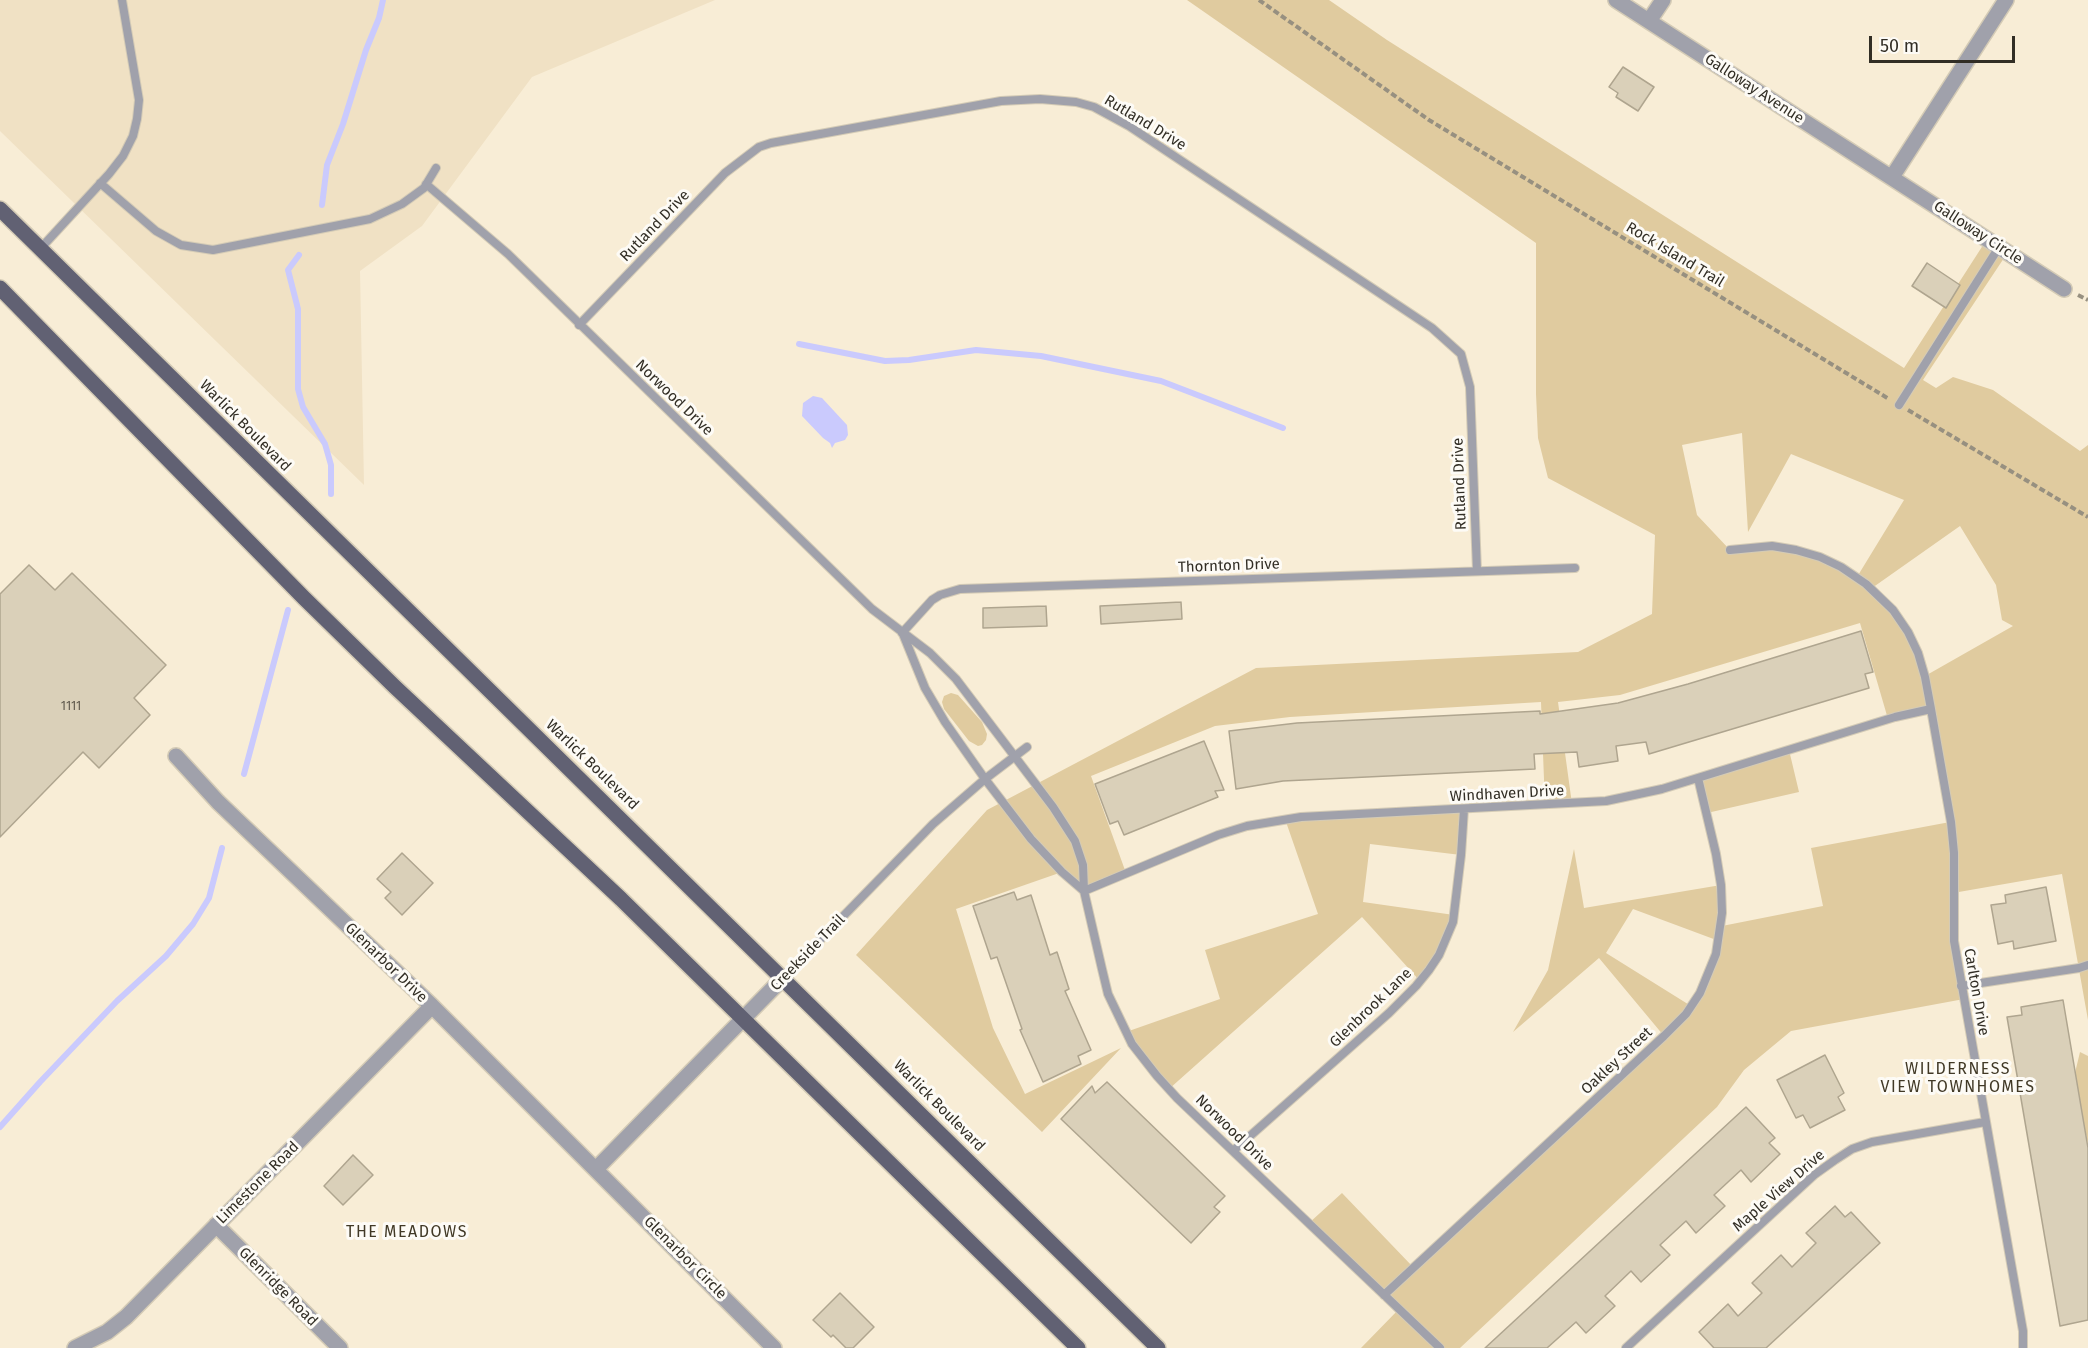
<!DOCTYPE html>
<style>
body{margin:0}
#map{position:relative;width:2088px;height:1348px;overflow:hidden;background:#f8edd6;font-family:"Fira Sans",sans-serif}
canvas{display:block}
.scale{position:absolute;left:1869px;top:36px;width:146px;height:27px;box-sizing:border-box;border:3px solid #322e25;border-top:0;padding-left:8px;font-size:18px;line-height:21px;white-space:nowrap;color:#322e25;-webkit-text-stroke:4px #fdfbf6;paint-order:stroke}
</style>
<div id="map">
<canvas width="2088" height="1348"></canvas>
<div class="scale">50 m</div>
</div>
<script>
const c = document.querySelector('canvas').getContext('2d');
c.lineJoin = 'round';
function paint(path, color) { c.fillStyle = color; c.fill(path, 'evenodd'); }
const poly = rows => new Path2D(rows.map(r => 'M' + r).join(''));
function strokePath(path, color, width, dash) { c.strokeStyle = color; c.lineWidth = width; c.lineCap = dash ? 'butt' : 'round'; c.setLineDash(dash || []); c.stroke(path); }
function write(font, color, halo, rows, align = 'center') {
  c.font = font + ' "Fira Sans",sans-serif'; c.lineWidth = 6; c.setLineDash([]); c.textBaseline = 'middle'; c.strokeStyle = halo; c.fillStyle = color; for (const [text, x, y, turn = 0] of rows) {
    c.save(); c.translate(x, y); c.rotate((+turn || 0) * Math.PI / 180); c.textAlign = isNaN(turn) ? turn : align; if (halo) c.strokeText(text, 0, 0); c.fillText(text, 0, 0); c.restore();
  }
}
paint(poly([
 [0,0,715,0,532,77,422,226,360,271,364,485,0,131]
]), '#f0e1c4');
paint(poly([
 [1187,0,1329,0,1387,40,1904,368,1987,239,2008,252,1923,380,1936,388,1953,377,1993,390,2080,451,2088,445,2088,1020,2062,874,1953,893,1953,912,1964,999,1791,1031,1744,1070,1717,1107,1460,1348,1361,1348,1399,1309,1309,1223,1342,1193,1413,1267,1664,1036,1599,958,1513,1032,1548,970,1574,849,1584,908,1721,885,1722,926,1823,906,1811,848,1950,822,1931,709,1888,719,1860,623,1620,695,1558,702,1572,804,1545,805,1541,702,1290,717,1215,726,1091,776,1126,873,1084,891,1062,872,956,909,993,1028,1025,1094,1121,1048,1042,1132,856,955,987,810,1256,668,1578,652,1652,614,1655,535,1548,478,1538,438,1536,394,1536,243],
 [1742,433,1748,532,1791,454,1904,500,1857,577,1796,550,1750,547,1730,550,1697,515,1682,445],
 [1960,526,1996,585,2002,620,2013,626,1925,676,1893,610,1872,588],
 [1633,909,1719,941,1691,1006,1606,953],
 [951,693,958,695,982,722,987,734,986,740,982,745,978,746,969,741,944,709,942,702,944,696],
 [1789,750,1799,792,1707,813,1698,778],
 [1464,809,1461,855,1370,844,1363,902,1454,915,1446,940,1420,981,1362,917,1169,1089,1126,1032,1220,999,1205,950,1318,914,1285,819],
 [2080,1052,2088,1056,2088,1144,2074,1077]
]), '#e0cb9f');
paint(poly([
 [813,396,822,398,847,425,848,435,845,440,835,443,832,448,830,443,823,438,802,416,803,403]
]), '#cacafd');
strokePath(poly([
 [322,205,327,165,343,124,366,50,379,18,383,0],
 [299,255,288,270,298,309,298,389,303,407,325,444,331,465,331,494],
 [799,344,885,361,909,360,976,350,1041,356,1161,381,1283,428],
 [244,774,288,610],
 [0,1127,40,1082,117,1001,166,956,193,924,209,898,222,848]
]), '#cacafd', 6);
const building = poly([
 [1623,67,1654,87,1638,111,1616,97,1618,93,1609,87,1623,67],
 [1927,263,1960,285,1946,308,1912,286,1927,263],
 [29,565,55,590,72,573,166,665,134,698,150,715,99,768,83,752,0,837,0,594,29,565],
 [1181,602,1182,619,1101,624,1100,606,1181,602],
 [1046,606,1047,626,983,628,983,608,1046,606],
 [1861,631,1873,672,1865,674,1869,688,1649,754,1646,742,1616,746,1618,761,1579,767,1577,752,1534,754,1535,769,1283,781,1236,789,1229,731,1297,723,1540,711,1540,714,1618,703,1688,684,1861,631],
 [1204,741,1224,790,1215,791,1218,797,1124,835,1118,821,1110,824,1095,784,1204,741],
 [402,853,433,883,402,915,385,898,391,892,377,879,402,853],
 [2046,887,2056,941,2014,949,2013,941,1998,944,1991,905,2006,903,2005,895,2046,887],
 [1014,892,1017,900,1031,895,1050,955,1057,952,1069,989,1065,991,1091,1050,1078,1056,1081,1064,1043,1082,1020,1030,1022,1029,997,957,991,959,973,906,1014,892],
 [2063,1000,2088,1148,2088,1320,2060,1326,2007,1017,2022,1015,2021,1007,2063,1000],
 [1825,1055,1844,1093,1838,1097,1845,1110,1810,1128,1803,1115,1796,1118,1777,1080,1825,1055],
 [1107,1082,1225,1196,1214,1207,1220,1212,1191,1243,1061,1119,1092,1086,1095,1093,1107,1082],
 [1746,1107,1775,1138,1769,1143,1780,1154,1751,1182,1741,1170,1714,1195,1725,1206,1696,1233,1686,1221,1660,1245,1670,1255,1641,1282,1631,1271,1605,1296,1615,1306,1586,1333,1576,1322,1547,1348,1485,1348,1746,1107],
 [353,1155,373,1175,343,1205,324,1186,353,1155],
 [1835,1206,1845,1217,1851,1212,1880,1243,1766,1348,1714,1348,1699,1332,1728,1304,1738,1316,1762,1293,1752,1283,1781,1255,1792,1267,1816,1243,1806,1233,1835,1206],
 [840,1293,874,1327,853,1348,846,1348,833,1335,831,1337,813,1320,840,1293]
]);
paint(building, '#dad0b9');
strokePath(building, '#afa58f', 1.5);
const service = poly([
 [100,183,156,231,181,245,213,250,370,219,402,204,424,188,436,168],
 [426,184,508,254,872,609,930,653,956,679,1053,807,1075,841,1083,865,1084,891,1102,969,1108,994,1132,1044,1157,1076,1177,1098,1440,1348],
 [40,249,109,174,123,156,133,136,137,119,139,100,122,0],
 [579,325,725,173,759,147,771,143,1001,101,1040,99,1076,102,1094,107,1129,126,1432,328,1461,354,1470,387,1477,571],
 [1899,405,1999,247],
 [1730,550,1772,546,1796,550,1820,557,1841,567,1866,584,1893,610,1908,632,1918,653,1925,677,1931,709,1951,822,1954,853,1954,941,2023,1331,2023,1348],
 [902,633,932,600,940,595,960,589,1575,568],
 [903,634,925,688,945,722,985,779,1031,839,1062,872,1084,891],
 [1084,891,1218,835,1247,826,1301,817,1606,801,1662,789,1895,717,1931,709],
 [783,978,933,824,985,779,1027,747],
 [1961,986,2079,968,2088,965],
 [1233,1151,1389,1013,1416,986,1429,970,1439,955,1453,922,1461,855,1464,809],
 [1384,1295,1664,1036,1686,1014,1700,993,1716,954,1722,913,1721,885,1716,854,1698,778],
 [1626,1348,1814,1175,1835,1160,1852,1149,1872,1142,1985,1122]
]);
const minor = poly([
 [1616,0,2064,289],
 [1649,21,1663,0],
 [1892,177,2006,0],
 [176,756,218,802,432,1006,774,1348],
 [596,1169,783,978],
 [216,1225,340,1348],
 [75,1348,107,1332,126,1317,432,1006]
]);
const primary = poly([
 [0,209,1158,1348],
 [0,288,304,598,395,687,621,899,1078,1348]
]);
strokePath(service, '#d4cbb6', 10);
strokePath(minor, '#d4cbb6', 18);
strokePath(primary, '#d4cbb6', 18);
strokePath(poly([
 [1259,0,1429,120,1889,399],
 [2078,295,2088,300],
 [1908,410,2088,517]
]), '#979080', 4, [6, 3]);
strokePath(service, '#a0a1ab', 8);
strokePath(minor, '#a0a1ab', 15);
strokePath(primary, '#616173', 15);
write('12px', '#5c564a', null, [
 ["1111",71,707]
]);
write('15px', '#322e25', '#fdfbf6', [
 ["Galloway Avenue",1754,89,33],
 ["Rutland Drive",1145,123,31],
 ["Rutland Drive",655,226,-46],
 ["Galloway Circle",1978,233,33],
 ["Rock Island Trail",1675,255,31],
 ["Norwood Drive",674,398,44],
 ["Warlick Boulevard",245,426,45],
 ["Rutland Drive",1460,484,-92],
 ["Thornton Drive",1229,566,-2],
 ["Warlick Boulevard",592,765,44],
 ["Windhaven Drive",1507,794,-3],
 ["Creekside Trail",808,953,-46],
 ["Glenarbor Drive",386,963,44],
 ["Carlton Drive",1976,992,80],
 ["Glenbrook Lane",1371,1008,-44],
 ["Oakley Street",1617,1061,-43],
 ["Warlick Boulevard",939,1106,45],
 ["Norwood Drive",1234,1133,44],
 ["Limestone Road",258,1183,-45],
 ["Maple View Drive",1779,1191,-41],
 ["Glenarbor Circle",685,1258,45],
 ["Glenridge Road",278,1287,45]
]);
c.letterSpacing = '1.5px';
write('16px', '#413926', '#fdfbf6', [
 ["WILDERNESS",1958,1070],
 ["VIEW TOWNHOMES",1958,1088],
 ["THE MEADOWS",407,1233]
]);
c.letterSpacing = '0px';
</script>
